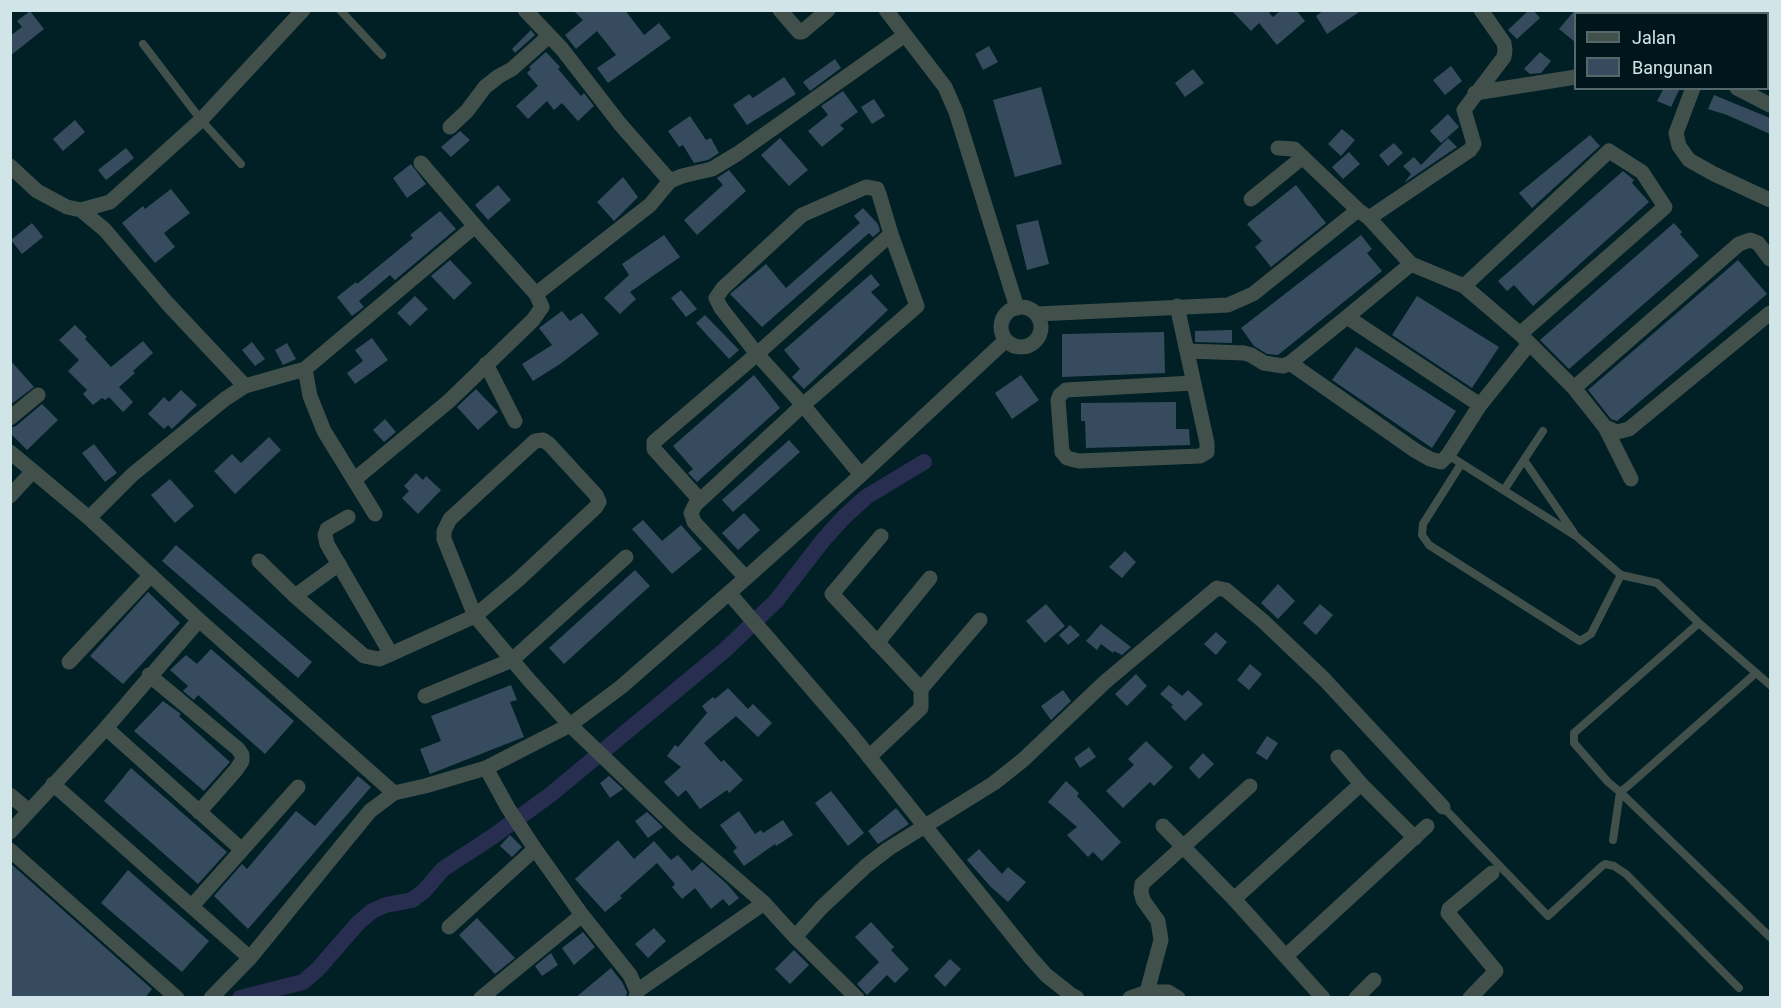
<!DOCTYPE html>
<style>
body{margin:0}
#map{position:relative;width:1781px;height:1008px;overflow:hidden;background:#002025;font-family:Roboto,sans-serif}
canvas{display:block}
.frame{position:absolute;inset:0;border:12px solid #d1e4e7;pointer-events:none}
.legend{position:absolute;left:1574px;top:12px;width:195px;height:78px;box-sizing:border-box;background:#00161a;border:2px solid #54686c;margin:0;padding:8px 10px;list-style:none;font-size:18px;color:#d1e4e7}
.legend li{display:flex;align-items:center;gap:12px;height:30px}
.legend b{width:30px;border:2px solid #54686c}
</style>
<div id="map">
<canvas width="1781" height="1008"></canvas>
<div class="frame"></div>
<ul class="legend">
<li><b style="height:8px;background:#42504c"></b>Jalan</li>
<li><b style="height:16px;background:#364c5e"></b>Bangunan</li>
</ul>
</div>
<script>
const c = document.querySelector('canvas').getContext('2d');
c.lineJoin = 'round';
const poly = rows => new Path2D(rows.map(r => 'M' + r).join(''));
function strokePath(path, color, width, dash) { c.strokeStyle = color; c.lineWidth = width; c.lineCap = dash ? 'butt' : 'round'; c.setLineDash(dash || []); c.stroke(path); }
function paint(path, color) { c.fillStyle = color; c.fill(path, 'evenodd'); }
strokePath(poly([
 [240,998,303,982,318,969,358,923,372,911,386,905,412,900,424,891,443,869,492,837,550,795,725,650,776,601,824,539,844,517,866,497,924,462]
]), '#282e50', 16);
paint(poly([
 [573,10,625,10,644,35,659,23,671,38,608,83,597,68,616,55,597,31,576,49,565,35,583,20],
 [1231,10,1272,10,1269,13,1273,17,1281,10,1296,10,1305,21,1277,45,1259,23,1251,31],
 [1324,10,1362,10,1327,34,1316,16],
 [1529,10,1533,10,1540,18,1517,39,1508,30],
 [1575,10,1575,42,1559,29],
 [30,11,44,29,10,56,10,36,22,27,17,21],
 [531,30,535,35,515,53,512,49],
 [989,46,998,62,983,70,975,54],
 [546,52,560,67,558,69,581,96,584,93,594,106,578,121,562,103,554,110,547,101,528,119,516,106,538,86,527,73,531,69,529,67],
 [1540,52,1551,61,1541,73,1530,74,1524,69],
 [835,59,841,68,810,91,803,82],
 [1451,66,1462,81,1445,95,1433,80],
 [1193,69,1204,83,1185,97,1175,83],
 [784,77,796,94,747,125,733,105,749,94,753,98],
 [1041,87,1062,164,1015,177,993,100],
 [1664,88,1680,88,1671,107,1657,101],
 [843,91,858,112,840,125,844,129,822,147,808,131,828,115,821,106],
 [1714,95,1770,118,1770,134,1727,115,1708,109],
 [874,99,885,116,872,124,861,107],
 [1448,114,1459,127,1441,143,1430,131],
 [690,116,706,140,711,138,719,153,708,160,694,163,683,145,679,147,668,131],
 [75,120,85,132,63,151,53,139],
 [1342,129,1355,140,1341,156,1328,144],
 [460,131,470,140,451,157,441,147],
 [1590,135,1600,146,1532,208,1519,193],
 [780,138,808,170,789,186,761,155],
 [1448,138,1457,147,1404,183,1411,174,1403,166,1414,157,1421,165],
 [1394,143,1403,153,1388,166,1379,155],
 [126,148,134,158,106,180,98,170],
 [1349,152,1360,164,1343,179,1332,167],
 [411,164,426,184,407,198,393,178],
 [729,170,746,191,697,235,684,220,723,185,717,178],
 [1623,171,1634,180,1632,183,1649,202,1533,306,1514,285,1507,291,1498,281],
 [623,177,638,197,614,221,597,202],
 [498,185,511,200,488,220,475,205],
 [1296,185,1326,223,1271,267,1255,247,1262,241,1247,224],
 [171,189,190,213,164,233,175,247,155,263,122,223,143,206,145,209],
 [863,208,878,224,880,231,873,237,869,233,762,327,730,294,766,264,786,288,860,223,854,216],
 [440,211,456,229,395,280,390,275,359,301,364,307,352,316,337,297,356,282,357,284,391,256,413,238,410,235],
 [1038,220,1049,264,1027,270,1016,225],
 [32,223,43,237,22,254,11,240],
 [1674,223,1682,232,1680,234,1699,256,1569,369,1540,340],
 [664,235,680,257,630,292,636,299,620,314,604,298,629,275,622,264],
 [1361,235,1372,249,1367,253,1382,271,1278,355,1267,354,1254,346,1241,328],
 [450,260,472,283,454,300,431,276],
 [1738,260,1767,294,1617,421,1611,419,1588,390],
 [871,274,880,285,871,292,888,310,804,389,792,377,800,369,784,350],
 [681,290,697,309,686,317,671,298],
 [415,296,428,309,410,326,397,313],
 [1417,296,1499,347,1472,388,1392,335],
 [562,311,570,321,582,313,599,334,560,364,533,381,522,364,552,345,539,328],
 [705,315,739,350,729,359,696,323],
 [75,325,87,337,85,339,111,367,143,341,153,353,133,371,135,373,119,387,133,402,123,412,109,397,105,400,102,398,93,405,83,394,87,390,68,371,79,360,59,340],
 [1232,330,1232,343,1195,342,1195,331],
 [1164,332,1165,373,1062,377,1062,334],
 [372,338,388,360,355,384,347,373,363,361,355,350],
 [252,342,265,359,255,366,242,350],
 [287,343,296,359,283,365,275,350],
 [1356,347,1456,411,1432,448,1332,380],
 [10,360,34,387,10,405],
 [754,375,780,408,697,482,688,473,693,469,673,446],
 [1021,375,1039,400,1012,419,995,393],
 [476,389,498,412,478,430,457,407],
 [181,390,197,405,172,429,168,425,164,429,148,414,164,397,169,402],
 [1176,402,1176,429,1189,429,1190,445,1086,448,1085,421,1081,421,1081,403],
 [42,404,58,420,27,450,10,433,10,428,16,426],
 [385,419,396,432,384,442,373,430],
 [269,437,281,450,235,494,214,471,232,454,241,463],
 [789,440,800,452,733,512,722,500],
 [94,444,117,473,105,482,82,453],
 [416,473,423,480,426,476,441,490,418,514,402,498,409,491,404,486],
 [170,479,194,506,175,523,151,495],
 [744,513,760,530,738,550,722,533],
 [643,520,662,541,681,525,702,549,672,574,632,529],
 [176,545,312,662,298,678,162,561],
 [1125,551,1136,562,1122,578,1109,567],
 [635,570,650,586,564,664,549,648],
 [1278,584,1295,601,1278,619,1261,603],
 [148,592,180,623,123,684,90,656],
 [1046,604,1065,626,1045,643,1026,621],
 [1320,604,1333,615,1316,635,1303,623],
 [1101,624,1131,647,1122,655,1114,651,1113,653,1101,644,1097,650,1086,641],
 [1070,625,1080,635,1068,645,1059,635],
 [1216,632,1227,642,1216,655,1204,644],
 [211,649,294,721,265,754,198,695,194,700,183,691,188,686,170,670,186,655,197,664],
 [1250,664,1262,674,1249,690,1237,680],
 [1136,674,1147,686,1127,706,1115,694],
 [511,685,517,700,510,702,524,737,430,774,420,749,441,741,431,716],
 [1169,685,1182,696,1188,690,1203,704,1185,721,1171,707,1173,705,1160,694],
 [728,688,748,709,753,704,772,723,758,737,736,716,704,743,721,762,724,760,743,780,729,793,727,790,700,809,686,790,678,797,664,782,681,767,667,756,675,745,678,747,707,713,702,706,713,697,715,699],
 [1063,690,1071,701,1051,720,1041,706],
 [163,701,181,714,179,716,230,762,204,791,134,731],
 [1267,736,1278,743,1267,760,1256,753],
 [1146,741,1173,767,1154,786,1150,782,1123,808,1106,791,1134,765,1128,759],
 [1089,747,1096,757,1080,768,1074,758],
 [1203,753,1214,764,1199,779,1189,768],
 [131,768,227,852,198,884,104,801],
 [358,776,371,787,248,929,214,896,242,864,247,869,296,811,315,826],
 [609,776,623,789,610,798,600,783],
 [1066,781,1079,793,1077,796,1121,842,1102,861,1093,852,1088,857,1067,835,1077,827,1048,802],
 [831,791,864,833,848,846,815,803],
 [896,808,909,824,878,844,868,831],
 [739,811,755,834,761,830,763,833,783,820,793,835,776,846,775,844,744,866,733,851,737,848,720,825],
 [647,812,663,827,648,838,635,821],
 [510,835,522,847,512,857,500,846],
 [618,840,634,859,654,841,671,860,678,855,692,871,702,862,727,884,739,898,729,906,723,899,711,909,695,888,682,899,672,887,675,884,657,863,620,896,622,898,605,912,575,879],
 [979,849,1002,874,1008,867,1026,882,1008,902,991,887,967,860],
 [10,863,152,989,145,998,10,998],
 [128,870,209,941,182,972,101,903],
 [477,918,515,958,495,974,459,935],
 [871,922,894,947,891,950,909,969,895,983,887,975,867,995,857,984,879,962,855,937],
 [654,928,666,941,648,958,635,944],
 [583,932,595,947,574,965,562,948],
 [794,950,809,965,790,984,775,969],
 [551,953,558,965,542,976,535,966],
 [950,959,961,969,945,987,934,976],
 [611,968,622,982,627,992,626,998,575,998]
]), '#364c5e');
strokePath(poly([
 [340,10,382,55],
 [143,44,201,120,241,164],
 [1448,455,1576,536,1621,575,1657,583,1699,623,1770,685],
 [1524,460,1574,533],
 [1461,464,1423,524,1422,535,1429,545,1580,641,1591,634,1621,575],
 [1504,490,1543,431],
 [1699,623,1574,733,1574,743,1608,782,1620,792,1628,786,1756,673],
 [1443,807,1548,916,1602,866,1605,864,1614,866,1626,874,1739,988],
 [1613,840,1620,792,1770,937]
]), '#42504c', 8);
strokePath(poly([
 [525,10,562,49,620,124,670,181],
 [780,10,799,32,802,32,828,10],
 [886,10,945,87,956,112,1017,308],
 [1736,10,1742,14],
 [1605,14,1605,10],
 [1768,26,1770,28],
 [1693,88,1676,133,1679,146,1689,160,1714,174,1770,200],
 [1737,88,1770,105],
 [1475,93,1576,77],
 [450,127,467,111,485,87,499,76,512,69,549,36],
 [1278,148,1294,149,1358,210,1369,218,1411,264,1464,286,1520,334,1574,388,1605,427,1617,432,1629,429,1770,313],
 [421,163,475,226],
 [10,166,37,191,67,207,81,210,110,202,201,120,303,10],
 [1251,199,1303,157],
 [81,210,105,230,167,303,245,386],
 [1369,218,1470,150,1474,144,1464,110,1504,57,1505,50,1504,43,1481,10],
 [1464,286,1609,151,1642,172,1665,207,1520,334],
 [1177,306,1207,443,1207,452,1200,456,1079,461,1067,458,1062,452,1058,400,1060,395,1066,390,1193,383],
 '1001 327a20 20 0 1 1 40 0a20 20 0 1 1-40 0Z',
 [1037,314,1228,305,1253,294,1358,210],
 [1347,317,1480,405,1529,344],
 [1188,351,1244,353,1251,355,1264,363,1283,366,1290,363,1347,317,1411,264],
 [1290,363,1416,451,1430,459,1441,462,1448,455,1480,405],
 [486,364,515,421],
 [305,369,310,396,324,431,375,514],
 [1574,388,1739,244,1750,240,1758,243,1770,259],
 [10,418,38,395],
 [1605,427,1631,479],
 [10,452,89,518,199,620,394,793],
 [354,480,449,401,533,320,542,307,536,294,650,205,670,181,682,176,712,169,737,154,905,35],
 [10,496,33,471],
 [699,499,654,449,654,442,757,354,891,234],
 [348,517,327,529,325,535,327,544,391,654],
 [89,518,132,475,225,399,245,386,305,369,475,226,536,294],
 [881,536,832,594,921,689],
 [259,561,295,596,364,656,379,659,391,654,475,616,519,579,596,507,599,502,596,495,549,444,543,440,535,441,450,519,444,531,444,539,475,616,529,680,570,725,684,834,764,903,795,937,857,998],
 [746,578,694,522,691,513,695,505,803,405,917,306,891,234,879,194,877,189,866,187,802,215,723,288,716,298,721,308,757,354,803,405,861,475],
 [729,593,850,733,1030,957,1046,975,1070,994,1077,998],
 [295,596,339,564],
 [877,643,930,578],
 [69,662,151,575],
 [149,675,238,749,242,755,242,761,236,770,199,812],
 [425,696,512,660,626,557],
 [106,728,242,850],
 [869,757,921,708,921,689,980,620],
 [1338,757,1361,784,1415,838],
 [486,768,508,808,535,849,582,915,630,975,637,991,636,998],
 [53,784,250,958],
 [10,795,29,811],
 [1163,826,1234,899,1323,998],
 [10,832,106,728,199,620],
 [10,850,177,998],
 [1234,899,1361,784],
 [192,906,298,787],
 [449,927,535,849],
 [795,937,821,908,866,866,888,849,994,783,1023,760,1105,682,1217,588,1226,590,1263,621,1324,679,1443,807],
 [1286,956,1427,826],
 [637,991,764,903],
 [1147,992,1161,940,1158,921,1143,900,1141,892,1142,884,1250,786],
 [211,998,250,958,370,811,394,793,425,786,486,768,570,725,621,687,746,578,861,475,1006,340],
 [481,998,582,915],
 [1130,998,1147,992,1168,992,1178,998],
 [1356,998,1374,980],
 [1470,998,1496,971,1448,913,1449,909,1492,873]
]), '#42504c', 15);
</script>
